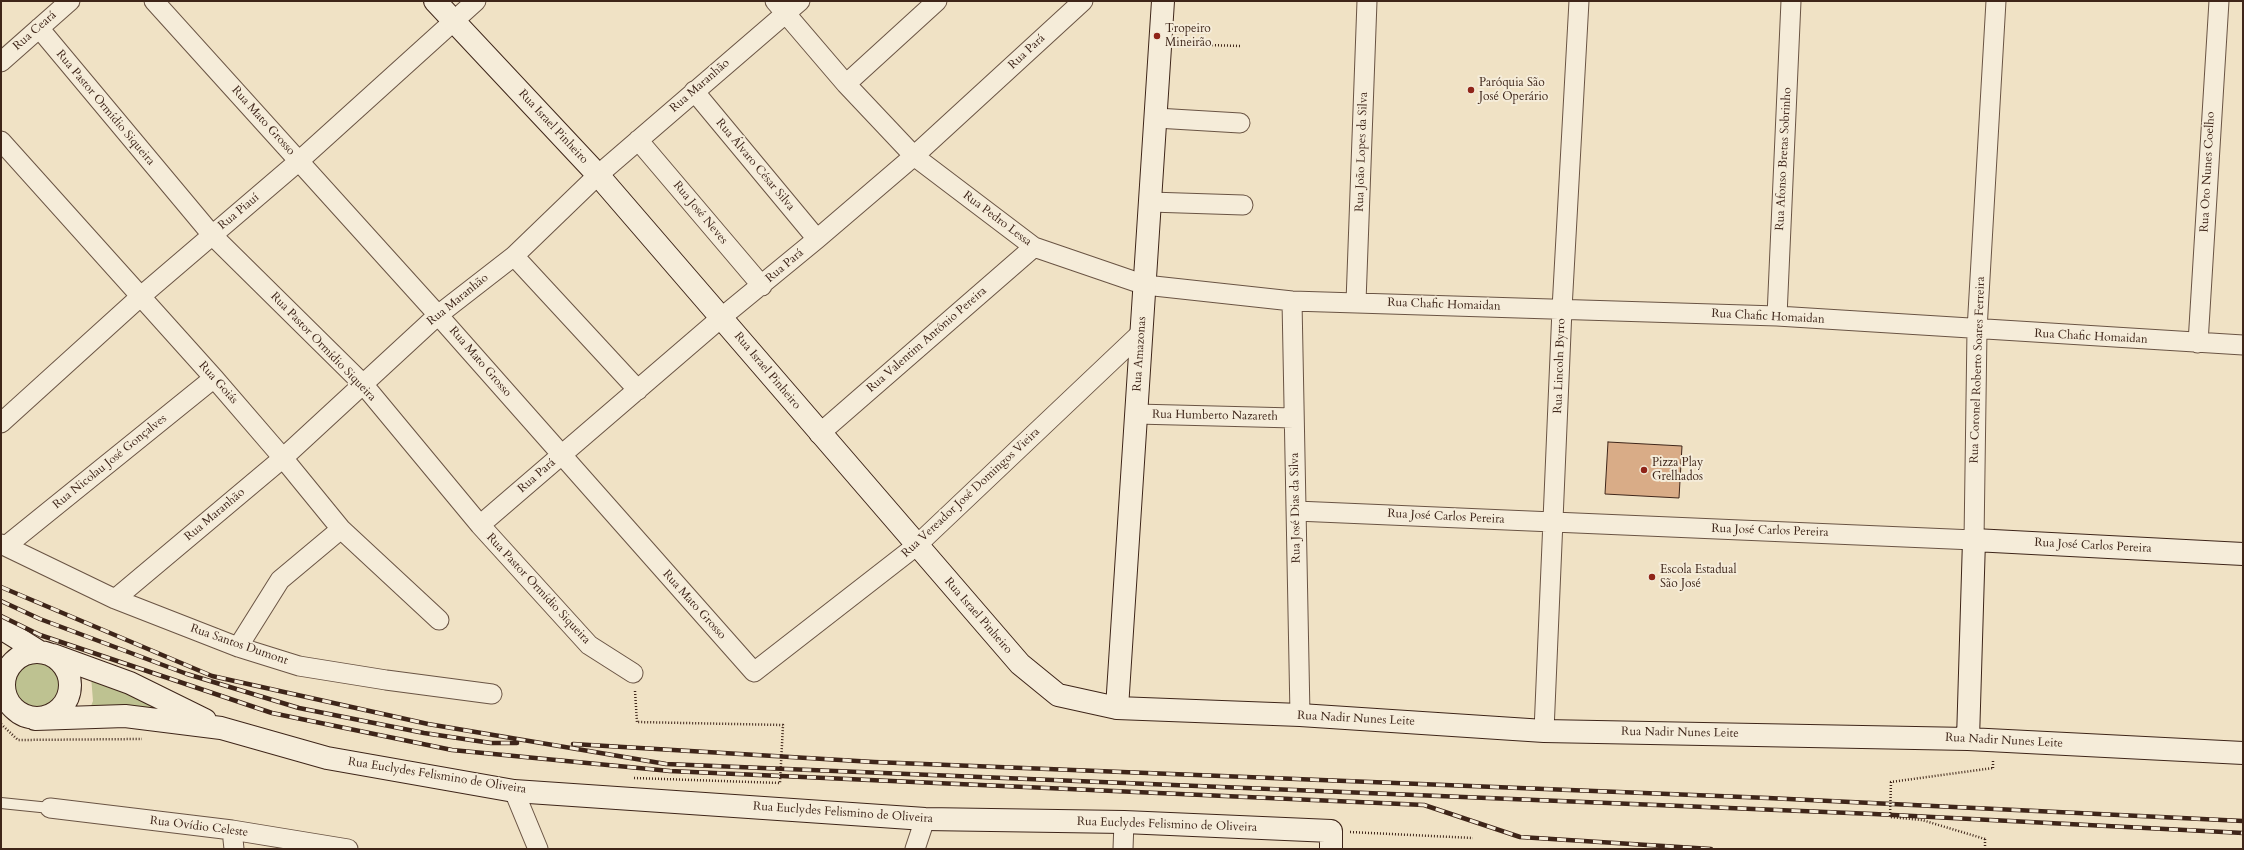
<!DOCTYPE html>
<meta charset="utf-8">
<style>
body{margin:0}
#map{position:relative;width:2244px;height:850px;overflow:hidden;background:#f0e2c5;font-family:Cardo,serif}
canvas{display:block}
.frame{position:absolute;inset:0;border:2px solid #3e2519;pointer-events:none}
</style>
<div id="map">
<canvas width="2244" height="850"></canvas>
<div class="frame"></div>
</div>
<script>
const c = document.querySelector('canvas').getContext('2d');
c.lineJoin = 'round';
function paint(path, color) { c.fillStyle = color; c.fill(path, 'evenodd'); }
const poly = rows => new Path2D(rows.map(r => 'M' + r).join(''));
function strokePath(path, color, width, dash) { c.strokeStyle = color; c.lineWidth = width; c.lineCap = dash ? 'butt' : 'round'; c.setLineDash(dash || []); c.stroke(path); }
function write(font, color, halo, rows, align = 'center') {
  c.font = font + ' Cardo,serif'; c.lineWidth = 4; c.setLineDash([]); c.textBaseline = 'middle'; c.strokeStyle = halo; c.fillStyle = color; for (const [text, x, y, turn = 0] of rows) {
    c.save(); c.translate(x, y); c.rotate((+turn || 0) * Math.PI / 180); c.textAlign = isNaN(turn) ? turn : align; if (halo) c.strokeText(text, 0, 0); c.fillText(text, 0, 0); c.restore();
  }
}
paint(poly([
 '10 685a27 27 0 1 1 54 0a27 27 0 1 1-54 0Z',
 [91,676,165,712,89,711,93,701]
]), '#bec291');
const building = poly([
 [1608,442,1682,446,1679,498,1605,494,1608,442]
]);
paint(building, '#d9ac87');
strokePath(building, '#3e2519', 1);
const lane = poly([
 [1,803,50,808]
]);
const street = poly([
 [154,1,438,315,754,672,916,546,1142,332],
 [775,1,846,84,914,156,1034,247,1145,285,1292,301,1777,316,2243,345],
 [39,28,212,235,363,384,480,525,589,645,633,673],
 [1,62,70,1],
 [846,84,937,1],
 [694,91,817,239],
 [1156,118,1240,123],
 [638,140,762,286],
 [1,141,214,378,283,458,341,529,439,620],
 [1150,202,1243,205],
 [514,256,638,390],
 [1292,301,1300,715],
 [1356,302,1367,1],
 [1777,316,1791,1],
 [2198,343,2219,1],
 [1136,414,1294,418],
 [1,423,140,297,299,161,476,1],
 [819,434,1034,247],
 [1296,511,1974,540,1977,330,1996,1],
 [480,525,722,317,817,239,914,156,1083,1],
 [1,544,115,599,238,647,299,666,386,680,492,694],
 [6,546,214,378],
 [115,599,283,458,438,315,514,256,598,175,800,1],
 [238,647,280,580,341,529],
 [1544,731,1562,309,1579,1],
 [514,791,538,849],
 [50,808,232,830,348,849],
 [232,830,234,849],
 [915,849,925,819],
 [1123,849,1124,822]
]);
const secondary = poly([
 [435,1,598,175,1020,664,1058,695,1117,708,1300,715,1544,731,1968,739,2243,753],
 [1,628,38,651],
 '4 685a33 33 0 1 1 66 0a33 33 0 1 1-66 0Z',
 [53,655,130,683,205,720],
 [1117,708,1163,1],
 [35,719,125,716,221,728,327,758,514,791,925,819,1124,822,1331,831,1331,849],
 [1968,739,1974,540,2243,554]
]);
strokePath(lane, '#6a5444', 12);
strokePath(street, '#6a5444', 21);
strokePath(secondary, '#3e2519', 24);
strokePath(poly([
 [1179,44,1240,46],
 [635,691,637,722],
 [1,724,18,740,142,739],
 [1993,768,1993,760],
 [1350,832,1473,838],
 [1985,839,1985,849]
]), '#3e2519', 2.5, [1, 2]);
strokePath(lane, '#f5ecd9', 10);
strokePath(street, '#f5ecd9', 19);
strokePath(secondary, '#f5ecd9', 22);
const rail = poly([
 [1,587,212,676,428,724,666,764,1874,814,2243,833],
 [1,601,40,619,187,674,299,708,424,733,491,743,517,743],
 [1,616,40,635,272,713,452,750,670,771,1424,805,1520,837,1711,849],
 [573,744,874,762,1768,798,2243,821]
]);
strokePath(rail, '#3e2519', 4.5);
strokePath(rail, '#f5ecd9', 3, [9]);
strokePath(poly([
 [634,778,780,783,783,725,637,722],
 [1985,839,1922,820,1890,817,1891,782,1993,768]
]), '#3e2519', 2.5, [1, 2]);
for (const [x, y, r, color] of [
 [1157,36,4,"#8f2418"],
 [1471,90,4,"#8f2418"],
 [1644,470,4,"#8f2418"],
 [1652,577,4,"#8f2418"]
]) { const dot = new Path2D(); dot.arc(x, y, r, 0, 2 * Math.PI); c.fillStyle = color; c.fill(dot); strokePath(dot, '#f5ecd9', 1.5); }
write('12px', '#3e2519', '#f5ecd9', [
 ["Tropeiro",1165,29],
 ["Mineirão",1165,43],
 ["Paróquia São",1479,83],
 ["José Operário",1479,97],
 ["Pizza Play",1652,463],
 ["Grelhados",1652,477],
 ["Escola Estadual",1660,570],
 ["São José",1660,584]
], 'left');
write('12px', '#3e2519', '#f5ecd9', [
 ["Rua Ceará",35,31,-41],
 ["Rua Pará",1027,52,-43],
 ["Rua Maranhão",700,86,-41],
 ["Rua Pastor Ormídio Siqueira",105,108,50],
 ["Rua Mato Grosso",263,121,48],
 ["Rua Israel Pinheiro",553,127,47],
 ["Rua João Lopes da Silva",1362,152,-88],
 ["Rua Afonso Bretas Sobrinho",1784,159,-87],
 ["Rua Álvaro César Silva",755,165,50],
 ["Rua Oto Nunes Coelho",2208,172,-87],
 ["Rua Piauí",239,212,-40],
 ["Rua José Neves",700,213,50],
 ["Rua Pedro Lessa",997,219,37],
 ["Rua Pará",785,266,-40],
 ["Rua Maranhão",458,300,-39],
 ["Rua Chafic Homaidan",1444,305,2],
 ["Rua Chafic Homaidan",1768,317,3],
 ["Rua Chafic Homaidan",2091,337,3],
 ["Rua Valentim Antônio Pereira",927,340,-41],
 ["Rua Pastor Ormídio Siqueira",323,347,46],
 ["Rua Amazonas",1140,354,-86],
 ["Rua Mato Grosso",480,362,49],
 ["Rua Lincoln Byrro",1560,366,-88],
 ["Rua Coronel Roberto Soares Ferreira",1978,370,-88],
 ["Rua Israel Pinheiro",767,371,50],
 ["Rua Goiás",218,383,48],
 ["Rua Humberto Nazareth",1215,416,1],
 ["Rua Nicolau José Gonçalves",110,462,-39],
 ["Rua Pará",537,476,-41],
 ["Rua Vereador José Domingos Vieira",971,493,-43],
 ["Rua José Dias da Silva",1296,508,-91],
 ["Rua Maranhão",215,515,-40],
 ["Rua José Carlos Pereira",1446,517,3],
 ["Rua José Carlos Pereira",1770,531,2],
 ["Rua José Carlos Pereira",2093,546,3],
 ["Rua Pastor Ormídio Siqueira",538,589,47],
 ["Rua Mato Grosso",694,605,48],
 ["Rua Israel Pinheiro",978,616,49],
 ["Rua Santos Dumont",239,645,19],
 ["Rua Nadir Nunes Leite",1356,719,3],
 ["Rua Nadir Nunes Leite",1680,733,1],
 ["Rua Nadir Nunes Leite",2004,741,3],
 ["Rua Euclydes Felismino de Oliveira",437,776,9],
 ["Rua Euclydes Felismino de Oliveira",843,813,4],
 ["Rua Euclydes Felismino de Oliveira",1167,825,2],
 ["Rua Ovídio Celeste",199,827,7]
]);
</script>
